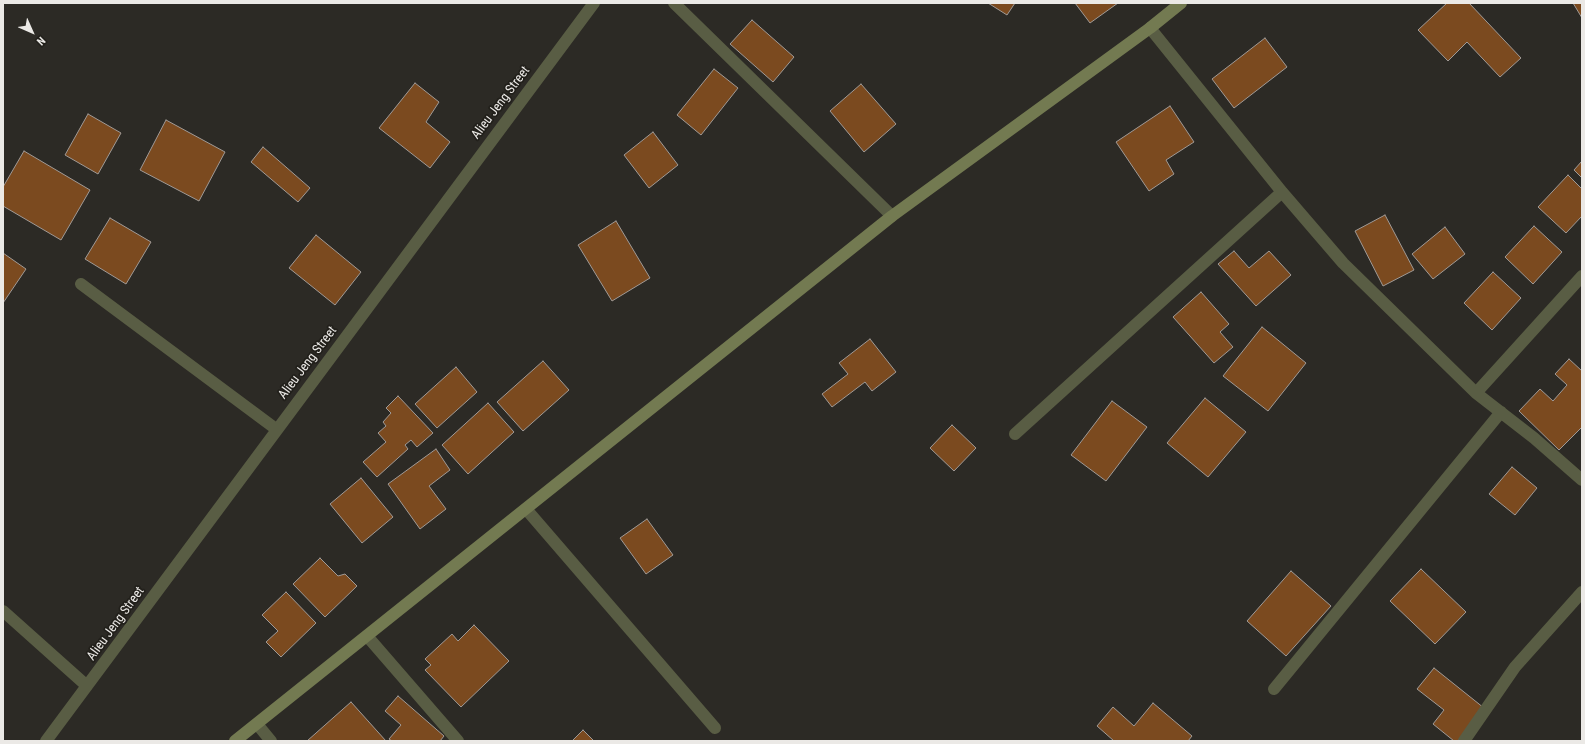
<!DOCTYPE html>
<style>
body{margin:0}
#map{position:relative;width:1585px;height:744px;overflow:hidden;background:#2c2a25;font-family:"Roboto Condensed",sans-serif}
canvas{display:block}
.frame{position:absolute;inset:0;border:4px solid #ebe9e6;pointer-events:none}
.north{position:absolute;left:12px;top:12px;width:40px;height:40px;-webkit-text-stroke:3px #22201b;paint-order:stroke;rotate:135deg;font-size:11px;font-weight:700;line-height:16px;text-align:center;color:#ebe9e6}
.north::after{content:'';display:block;margin:auto;width:14px;height:18px;background:#ebe9e6;clip-path:polygon(50% 0,100% 100%,50% 72%,0 100%)}
</style>
<div id="map">
<canvas width="1585" height="744"></canvas>
<div class="frame"></div>
<div class="north">N</div>
</div>
<script>
const c = document.querySelector('canvas').getContext('2d');
c.lineJoin = 'round';
function paint(path, color) { c.fillStyle = color; c.fill(path, 'evenodd'); }
const poly = rows => new Path2D(rows.map(r => 'M' + r).join(''));
function strokePath(path, color, width, dash) { c.strokeStyle = color; c.lineWidth = width; c.lineCap = dash ? 'butt' : 'round'; c.setLineDash(dash || []); c.stroke(path); }
function write(font, color, halo, rows, align = 'center') {
  c.font = font + ' "Roboto Condensed",sans-serif'; c.lineWidth = 3.5; c.setLineDash([]); c.textBaseline = 'middle'; c.strokeStyle = halo; c.fillStyle = color; for (const [text, x, y, turn = 0] of rows) {
    c.save(); c.translate(x, y); c.rotate((+turn || 0) * Math.PI / 180); c.textAlign = isNaN(turn) ? turn : align; if (halo) c.strokeText(text, 0, 0); c.fillText(text, 0, 0); c.restore();
  }
}
const building = poly([
 [988,3,1015,3,1007,15,988,3],
 [1075,3,1118,3,1090,23,1075,3],
 [1447,3,1469,3,1521,58,1500,77,1467,42,1448,61,1418,30,1447,3],
 [1573,3,1582,3,1582,18,1573,3],
 [752,20,794,57,773,82,730,44,752,20],
 [1265,38,1287,67,1234,108,1212,79,1265,38],
 [714,69,738,88,701,135,677,115,714,69],
 [415,83,439,102,426,122,450,142,430,168,379,128,415,83],
 [861,84,896,124,864,152,830,111,861,84],
 [1170,106,1194,142,1166,160,1174,174,1149,191,1116,142,1170,106],
 [88,114,121,133,98,174,65,155,88,114],
 [166,120,225,152,199,201,140,170,166,120],
 [653,132,678,165,649,188,624,155,653,132],
 [263,147,310,188,298,202,251,162,263,147],
 [24,151,90,190,61,240,3,206,3,187,24,151],
 [1582,161,1582,178,1574,170,1582,161],
 [1568,175,1582,189,1582,216,1566,233,1538,207,1568,175],
 [1385,215,1414,270,1383,286,1355,231,1385,215],
 [110,218,151,242,126,284,85,259,110,218],
 [616,221,650,278,612,301,578,245,616,221],
 [1534,226,1562,252,1533,284,1505,257,1534,226],
 [1445,227,1465,254,1433,279,1412,254,1445,227],
 [316,235,361,272,335,305,289,268,316,235],
 [1234,251,1249,268,1269,251,1291,275,1256,306,1218,264,1234,251],
 [3,253,26,269,3,303,3,253],
 [1493,272,1521,298,1492,330,1464,303,1493,272],
 [1201,292,1229,324,1220,332,1233,347,1214,363,1173,317,1201,292],
 [1262,327,1306,363,1268,411,1223,376,1262,327],
 [870,339,896,372,872,391,865,382,832,407,822,394,848,374,839,363,870,339],
 [1569,359,1582,371,1582,427,1559,450,1519,411,1540,389,1553,401,1567,385,1555,374,1569,359],
 [543,361,569,390,523,431,497,402,543,361],
 [456,367,477,392,437,428,415,404,456,367],
 [398,396,433,433,417,447,411,440,405,445,408,449,377,477,363,462,386,442,378,433,386,426,383,422,391,413,386,408,398,396],
 [1205,398,1246,432,1208,477,1167,443,1205,398],
 [1112,401,1147,427,1106,481,1071,455,1112,401],
 [488,403,514,432,468,474,442,445,488,403],
 [952,425,976,448,954,471,930,448,952,425],
 [436,449,450,470,429,486,446,509,420,529,388,484,436,449],
 [1512,467,1537,488,1515,515,1489,494,1512,467],
 [361,478,393,517,362,543,330,504,361,478],
 [647,519,673,555,646,574,620,538,647,519],
 [320,558,338,576,345,574,357,586,325,617,293,584,320,558],
 [1421,569,1466,612,1435,644,1390,601,1421,569],
 [1291,571,1331,606,1286,656,1247,621,1291,571],
 [286,592,316,623,281,657,266,642,278,631,262,615,286,592],
 [474,625,509,661,461,707,425,670,431,665,425,659,452,634,458,641,474,625],
 [1434,668,1484,708,1458,741,1454,741,1433,724,1444,710,1417,689,1434,668],
 [398,696,444,736,440,741,392,741,389,739,401,725,385,711,398,696],
 [351,702,386,741,307,741,351,702],
 [1153,703,1192,736,1188,741,1114,741,1097,726,1113,707,1134,726,1153,703],
 [583,730,594,741,572,741,583,730]
]);
paint(building, '#7b4a1f');
strokePath(building, '#a09a96', 1);
strokePath(poly([
 [674,3,892,216],
 [1150,28,1282,192,1343,263,1476,393,1534,438,1582,480],
 [81,284,276,429],
 [1476,393,1582,276],
 [1015,434,1282,192],
 [526,509,715,728],
 [3,611,87,686],
 [367,636,458,741],
 [1274,689,1501,412],
 [257,724,271,741],
 [46,741,594,3],
 [1464,741,1515,667,1582,592]
]), '#595d44', 12);
strokePath(poly([
 [235,741,892,216,1150,28,1181,3]
]), '#737a51', 12);
write('13px', '#ebe9e6', '#22201b', [
 ["Alieu Jeng Street",501,103,-53],
 ["Alieu Jeng Street",308,363,-53],
 ["Alieu Jeng Street",116,624,-54]
]);
</script>
